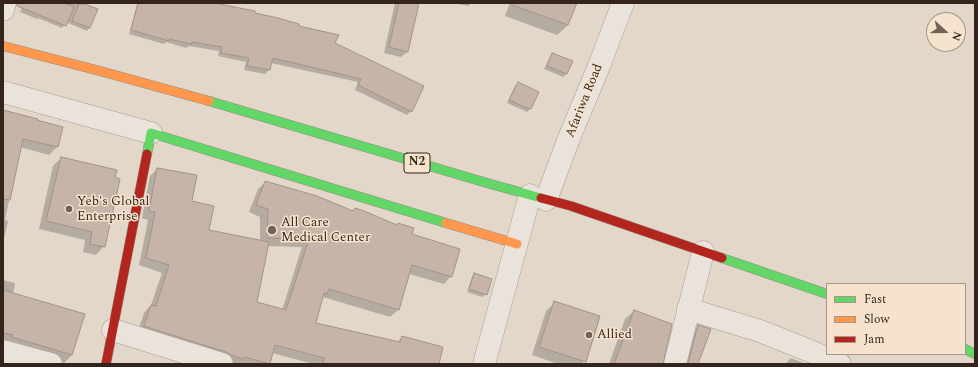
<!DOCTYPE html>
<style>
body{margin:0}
#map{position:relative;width:978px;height:367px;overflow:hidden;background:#e2d7c8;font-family:Spectral,serif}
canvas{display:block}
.frame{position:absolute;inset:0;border:4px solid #34241c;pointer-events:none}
.legend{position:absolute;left:826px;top:283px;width:140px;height:72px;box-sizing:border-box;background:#f5e3cd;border:1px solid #a89786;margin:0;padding:5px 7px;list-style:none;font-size:12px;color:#34241c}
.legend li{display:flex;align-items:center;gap:8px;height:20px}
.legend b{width:20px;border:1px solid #a89786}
.north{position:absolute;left:926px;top:12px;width:40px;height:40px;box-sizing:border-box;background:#f5e3cd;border:1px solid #a89786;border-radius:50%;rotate:111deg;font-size:11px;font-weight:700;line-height:16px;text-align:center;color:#34241c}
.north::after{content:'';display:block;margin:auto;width:14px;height:18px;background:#716358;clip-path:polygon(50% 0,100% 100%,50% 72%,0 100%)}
</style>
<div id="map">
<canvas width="978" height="367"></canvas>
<div class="frame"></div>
<ul class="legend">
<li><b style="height:5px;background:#63d668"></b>Fast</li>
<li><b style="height:5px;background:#ff974d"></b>Slow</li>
<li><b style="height:5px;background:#b3261e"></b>Jam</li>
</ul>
<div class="north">N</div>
</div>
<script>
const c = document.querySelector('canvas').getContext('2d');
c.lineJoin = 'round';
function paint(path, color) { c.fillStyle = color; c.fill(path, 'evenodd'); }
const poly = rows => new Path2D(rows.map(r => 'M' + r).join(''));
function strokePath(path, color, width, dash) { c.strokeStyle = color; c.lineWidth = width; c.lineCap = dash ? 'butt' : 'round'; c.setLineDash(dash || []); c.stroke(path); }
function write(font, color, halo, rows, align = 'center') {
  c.font = font + ' Spectral,serif'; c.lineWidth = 3; c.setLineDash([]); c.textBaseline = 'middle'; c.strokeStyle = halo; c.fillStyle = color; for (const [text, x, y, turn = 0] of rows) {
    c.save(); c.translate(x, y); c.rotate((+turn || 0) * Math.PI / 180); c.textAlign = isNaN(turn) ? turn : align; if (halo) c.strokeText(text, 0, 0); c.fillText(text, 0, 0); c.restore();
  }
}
paint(poly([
 [24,3,79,3,97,10,89,28,87,31,66,22,62,28,38,18,37,19,20,12],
 [138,3,210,3,254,14,298,26,334,44,411,111,407,115,355,90,358,82,271,63,269,70,265,74,244,70,246,62,218,56,219,51,189,46,186,48,166,42,164,44,129,34,137,5],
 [395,3,417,3,407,52,401,57,384,53],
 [453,3,471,3,468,6],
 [510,3,576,3,568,25,557,35,505,16],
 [552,54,571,62,566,74,563,77,544,69,550,57],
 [518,83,538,92,530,109,527,112,507,103,515,86],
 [3,110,13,113,57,147,49,155,20,147,5,220,8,221,3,243],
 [61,158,104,246,96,255,83,252,85,240,39,229,53,166],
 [157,169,191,202,208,231,260,241,260,217,249,212,258,189,266,182,352,211,355,209,411,235,451,276,444,284,409,274,398,310,390,317,323,297,321,299,315,323,397,342,402,337,438,364,313,364,272,353,269,364,228,364,137,334,144,313,151,305,162,273,139,265,148,220,142,218,150,176],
 [267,246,302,247,282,310,256,303],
 [474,274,486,294,483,297,467,292,472,277],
 [3,280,15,283,13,294,84,314,72,355,64,363,5,345,3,342],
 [555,302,584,361,582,364,558,364,532,355,546,311],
 [634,311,662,364,609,364,625,319],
 [698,326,697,364,682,364,689,335],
 [791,358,806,364,785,364]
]), '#0003');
const building = poly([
 [17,3,64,3,74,7,66,26,17,6,17,3],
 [138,3,214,3,255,11,255,13,278,18,299,24,299,26,339,35,335,43,424,86,412,112,358,85,361,79,273,58,270,70,247,66,249,58,221,53,222,47,192,42,191,44,169,39,169,41,131,30,138,3],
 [399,3,419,3,408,52,389,47,399,3],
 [512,3,577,3,568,25,512,5,512,3],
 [79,4,85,4,98,9,90,28,72,21,79,4],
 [552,53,573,61,567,74,547,66,552,53],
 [518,82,539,92,531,109,524,107,509,100,518,82],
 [3,110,38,119,37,120,63,127,58,147,23,139,10,200,3,199,3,110],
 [61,157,117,170,115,177,120,179,105,247,90,244,92,232,46,221,61,157],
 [157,168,197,175,192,201,214,206,209,230,269,242,257,302,286,310,309,239,267,238,268,209,256,205,265,181,317,196,353,211,355,208,364,211,397,225,398,223,414,228,412,234,460,249,452,277,412,265,399,310,329,289,327,294,324,293,316,323,400,342,402,336,443,347,439,364,323,364,324,358,275,345,270,364,244,357,243,359,231,355,226,352,216,349,144,326,151,305,156,306,169,265,146,258,155,212,149,211,157,168],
 [474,273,492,279,487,295,469,289,474,273],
 [3,290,85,314,72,355,12,337,13,335,3,333,3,290],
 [554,301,600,316,586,362,539,347,554,301],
 [634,310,672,324,663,364,614,364,634,310],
 [698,325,711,329,698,364,688,364,698,325]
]);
paint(building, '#c6b4a9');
strokePath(building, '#a29288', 1);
const street = poly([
 [3,10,5,3],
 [3,92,151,133],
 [546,200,569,138,599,66,623,3],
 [688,309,760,331,815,353,840,364],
 [113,330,222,364],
 [3,351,51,364],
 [484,364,530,195],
 [675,364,703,252]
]);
const fast = poly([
 [209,101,487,183,541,198],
 [147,154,151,133,446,223],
 [722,258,827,294],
 [965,349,975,354]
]);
const slow = poly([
 [3,46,100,71,209,101],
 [446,223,517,244]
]);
const jam = poly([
 [541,198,571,206,722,258],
 [106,364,147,154]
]);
strokePath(street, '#a79c92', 23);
strokePath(fast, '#968c82', 10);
strokePath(slow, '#968c82', 10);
strokePath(jam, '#968c82', 10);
strokePath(street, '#eae3db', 22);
strokePath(fast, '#63d668', 9);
strokePath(slow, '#ff974d', 9);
strokePath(jam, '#b3261e', 9);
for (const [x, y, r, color] of [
 [69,209,4,"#716358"],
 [272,230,5,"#716358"],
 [589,335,4,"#716358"]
]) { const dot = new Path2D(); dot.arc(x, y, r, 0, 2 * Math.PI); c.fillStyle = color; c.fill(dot); strokePath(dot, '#f5e3cd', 1.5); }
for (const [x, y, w] of [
 [417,163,26]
]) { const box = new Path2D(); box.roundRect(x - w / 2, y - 10, w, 20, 3); c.fillStyle = '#f5e3cd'; c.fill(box); strokePath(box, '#34241c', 1); }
write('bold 12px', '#34241c', null, [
 ["N2",417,163]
]);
write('13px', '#34241c', '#f5e3cd', [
 ["Afariwa Road",585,101,-68]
]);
write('13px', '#34241c', '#f5e3cd', [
 ["Yeb's Global",77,202],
 ["Enterprise",77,217],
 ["All Care",281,223],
 ["Medical Center",281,238],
 ["Allied",597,335]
], 'left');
</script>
